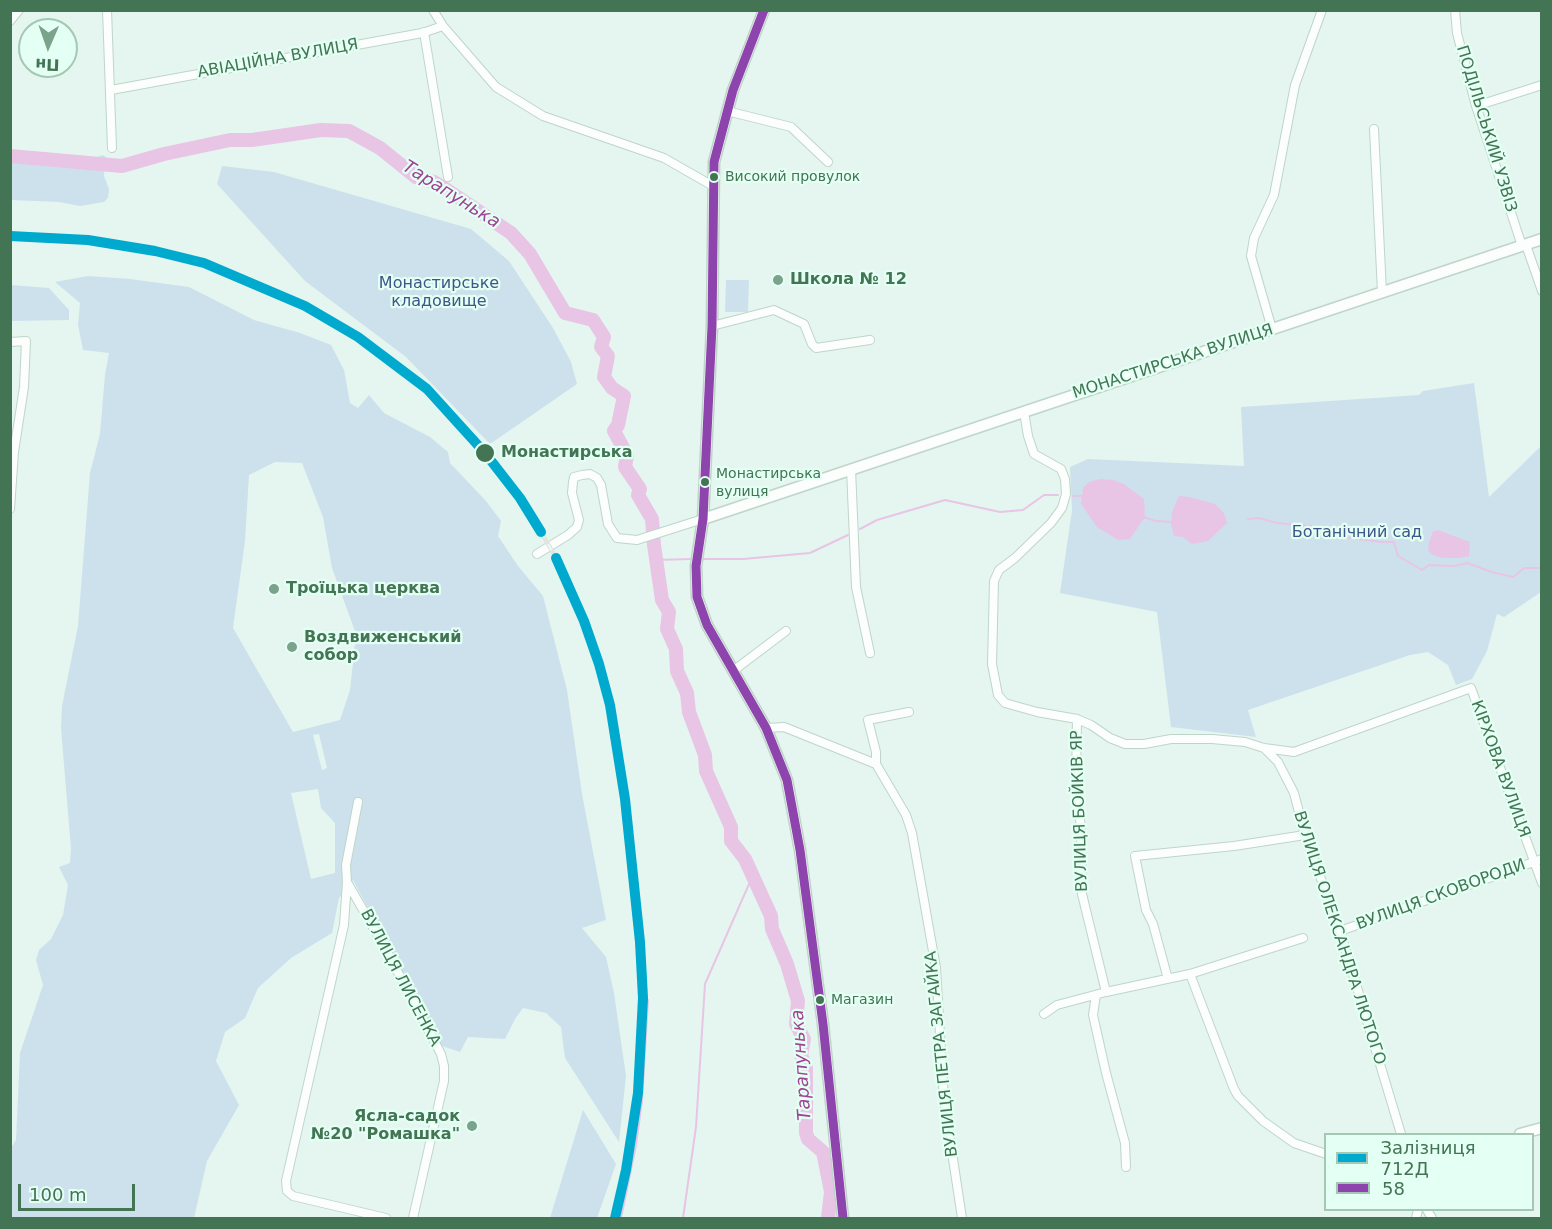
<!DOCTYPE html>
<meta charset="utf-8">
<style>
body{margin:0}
#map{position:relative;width:1552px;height:1229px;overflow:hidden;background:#e4f6ef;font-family:"DejaVu Sans",sans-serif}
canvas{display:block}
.frame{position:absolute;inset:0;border:12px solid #437554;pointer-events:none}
.legend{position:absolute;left:1324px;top:1133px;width:210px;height:78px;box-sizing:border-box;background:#e4fff4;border:2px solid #a4c8b4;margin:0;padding:8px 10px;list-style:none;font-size:18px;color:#437554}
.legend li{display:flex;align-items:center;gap:12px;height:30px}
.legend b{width:30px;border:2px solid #a4c8b4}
.north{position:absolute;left:18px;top:18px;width:60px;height:60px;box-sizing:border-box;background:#e4fff4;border:2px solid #a4c8b4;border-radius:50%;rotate:182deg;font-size:16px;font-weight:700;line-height:24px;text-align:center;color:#437554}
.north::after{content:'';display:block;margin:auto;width:21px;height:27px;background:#7ba28a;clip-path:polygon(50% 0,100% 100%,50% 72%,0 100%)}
.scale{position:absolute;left:18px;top:1184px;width:117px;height:27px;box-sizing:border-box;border:3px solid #437554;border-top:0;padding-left:8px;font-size:18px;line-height:21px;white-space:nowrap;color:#437554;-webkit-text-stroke:4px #e4fff4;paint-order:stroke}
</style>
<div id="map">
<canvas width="1552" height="1229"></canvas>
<div class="frame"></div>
<ul class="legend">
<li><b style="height:8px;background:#00a9ce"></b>Залізниця 712Д</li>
<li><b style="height:8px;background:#8e44ad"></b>58</li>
</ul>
<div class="north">Пн</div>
<div class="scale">100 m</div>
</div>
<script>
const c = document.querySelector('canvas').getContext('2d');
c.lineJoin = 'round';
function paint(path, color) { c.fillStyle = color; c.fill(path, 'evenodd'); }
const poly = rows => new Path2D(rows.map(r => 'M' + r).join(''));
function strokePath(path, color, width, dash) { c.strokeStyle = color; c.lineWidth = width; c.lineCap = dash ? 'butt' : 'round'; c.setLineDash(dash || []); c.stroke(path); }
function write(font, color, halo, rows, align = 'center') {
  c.font = font + ' "DejaVu Sans",sans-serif'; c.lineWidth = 4.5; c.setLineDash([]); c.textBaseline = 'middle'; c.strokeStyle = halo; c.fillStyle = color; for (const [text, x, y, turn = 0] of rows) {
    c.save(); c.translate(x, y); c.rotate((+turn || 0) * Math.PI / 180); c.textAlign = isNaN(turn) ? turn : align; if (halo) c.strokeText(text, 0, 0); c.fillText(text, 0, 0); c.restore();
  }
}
paint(poly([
 [11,150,53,153,80,158,94,158,103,155,106,157,104,176,109,189,108,198,104,202,80,206,59,202,11,200],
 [222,166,274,172,471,229,509,261,553,328,571,362,577,384,490,444,406,357,305,281,217,184],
 [88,276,130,279,189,287,254,320,300,333,331,345,344,370,350,403,358,408,369,395,384,413,430,437,448,452,450,463,486,501,501,521,498,536,518,566,543,596,567,690,582,794,606,920,582,928,606,957,614,993,626,1076,619,1142,565,1058,561,1027,546,1013,523,1008,515,1019,505,1039,468,1037,460,1052,442,1046,353,880,339,898,332,933,291,958,258,988,245,1018,225,1032,216,1061,239,1105,207,1161,194,1218,11,1218,11,1148,16,1140,20,1053,43,985,36,960,39,950,51,939,63,915,68,885,59,867,70,863,71,849,61,728,62,706,78,626,90,473,100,434,105,375,109,353,83,350,78,325,80,303,55,282],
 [275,462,302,463,323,517,332,568,356,634,350,690,340,720,293,732,233,628,245,541,249,475],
 [319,734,327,768,322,770,313,735],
 [318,789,321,808,335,823,335,873,311,879,291,793],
 [726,280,749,280,748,312,725,312],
 [10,285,49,288,69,310,69,320,11,321],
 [1474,383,1489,497,1541,446,1541,592,1504,617,1497,614,1487,651,1472,679,1456,685,1448,665,1428,652,1410,655,1248,710,1256,737,1171,727,1157,612,1060,593,1072,510,1070,467,1088,459,1244,466,1241,407,1419,395,1423,391],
 [583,1110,616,1164,597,1218,550,1218]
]), '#cde1ed');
paint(poly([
 [1100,479,1113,480,1124,484,1144,499,1145,517,1130,539,1118,540,1097,527,1081,504,1083,488,1089,482],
 [1179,496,1190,497,1215,504,1224,513,1227,523,1208,541,1192,544,1183,537,1174,536,1171,524,1172,512],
 [1438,530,1470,542,1469,556,1460,558,1442,558,1431,554,1428,550,1429,542,1433,531]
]), '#e8c5e5');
strokePath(poly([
 [1073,496,1085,496],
 [1143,517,1156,521,1173,522],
 [1248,519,1259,518,1277,523,1310,526,1344,537,1381,542,1394,542,1398,556,1422,570,1429,565,1455,566,1467,563,1492,572,1513,577,1524,568,1542,568],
 [860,529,877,520,945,500,1000,512,1023,510,1044,495,1058,495],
 [704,559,743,559,810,553,848,535],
 [656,560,690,559],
 [621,1218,636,1145,642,1101,648,1000],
 [683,1218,696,1127,705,984,753,875]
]), '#e8c5e5', 2);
strokePath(poly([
 [10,156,122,166,164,154,230,140,252,140,321,130,349,131,380,148,416,177,434,182,447,190,511,233,530,254,565,313,593,320,604,337,601,347,608,356,604,377,612,388,624,396,618,425,614,431,627,455,625,467,640,489,638,495,652,519,654,545,662,600,669,612,667,629,676,649,677,671,687,693,689,712,705,755,706,771,731,827,731,841,745,859,771,916,772,929,787,964,798,1001,796,1024,804,1039,801,1055,806,1068,806,1133,808,1139,823,1152,831,1192,828,1218]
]), '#e8c5e5', 14);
const minor = poly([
 [107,10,112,148],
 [433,10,443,26,496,87,543,116,664,158,713,186],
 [1455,10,1457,33,1476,106,1522,246],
 [10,21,19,10],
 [424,32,448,177],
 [111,90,422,33,443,26],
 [1476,106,1542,85],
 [727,111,791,127,828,162],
 [1374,129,1382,292],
 [1526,245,1542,291],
 [712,326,774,310,804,324,812,344,816,348,870,340],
 [1272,329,1251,256,1254,238,1274,195,1295,85,1322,10],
 [10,342,26,341,24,387,14,452,10,509],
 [1024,412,1028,436,1034,454,1061,469,1065,479,1066,494,1062,508,1051,523,1015,558,999,570,994,581,992,664,998,695,1005,703,1037,712,1077,719,1076,782,1081,829,1082,894,1106,992],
 [851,469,856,587,870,653],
 [537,554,568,535,577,527,579,520,572,493,573,482,574,477,582,475,590,474,597,478,601,485,608,524,617,538,637,540,703,519],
 [733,671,786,631],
 [1077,719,1091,725,1110,738,1125,744,1144,744,1171,739,1212,739,1245,742,1264,748,1294,752,1471,688,1542,883],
 [766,728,784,727,876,764,906,815,912,833,936,968,944,1100,962,1218],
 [1264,748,1278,762,1294,793,1305,835,1340,931,1401,1134],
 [876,764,876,752,868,720,909,712],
 [358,802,346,865,347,882,344,925,286,1181,287,1191,293,1196,386,1218],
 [347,882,385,948,441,1054,444,1066,444,1081,413,1218],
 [1340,931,1542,859],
 [1190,974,1234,1089,1238,1096,1263,1121,1294,1143,1326,1154],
 [1168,979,1153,924,1146,910,1135,856,1234,846,1305,835],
 [1096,995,1093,1015,1106,1073,1125,1143,1126,1167],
 [1044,1014,1057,1005,1106,992,1190,974,1303,938],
 [1427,1210,1432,1218],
 [1416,1218,1418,1210]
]);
const tertiary = poly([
 [764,10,733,90,714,162,712,326,703,519,696,566,697,597,707,625,766,728,787,780,800,850,823,1024,843,1218],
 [703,519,1542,239],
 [1520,1134,1542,1128]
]);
strokePath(minor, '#bfd5c9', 10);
strokePath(tertiary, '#bfd5c9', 13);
strokePath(minor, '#fbfefd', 8);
strokePath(tertiary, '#fbfefd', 10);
const rail = poly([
 [541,532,556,558]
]);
strokePath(rail, '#e3e3e0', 4.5);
strokePath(rail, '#e4fff4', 2, [7]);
strokePath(poly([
 [764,10,733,90,714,162,712,326,703,519,696,566,697,597,707,625,766,728,787,780,800,850,823,1024,843,1218]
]), '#8e44ad', 9);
strokePath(poly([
 [10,236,88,240,155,251,204,263,305,306,358,337,427,389,485,453,520,498,541,532],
 [556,558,584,621,599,664,610,705,625,799,640,942,643,998,638,1093,626,1170,615,1218]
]), '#00a9ce', 10);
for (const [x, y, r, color] of [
 [714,177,5,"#437554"],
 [778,280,6,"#7ba28a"],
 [485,453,10,"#437554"],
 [705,482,5,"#437554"],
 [274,589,6,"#7ba28a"],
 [292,647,6,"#7ba28a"],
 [820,1000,5,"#437554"],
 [472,1126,6,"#7ba28a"]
]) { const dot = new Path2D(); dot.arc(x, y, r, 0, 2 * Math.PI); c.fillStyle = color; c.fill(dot); strokePath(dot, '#e4fff4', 2); }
write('14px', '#437554', '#e4fff4', [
 ["Високий провулок",725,177],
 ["Монастирська",716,474],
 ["вулиця",716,492],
 ["Магазин",831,1000]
], 'left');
write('16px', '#437554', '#e4fff4', [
 ["АВІАЦІЙНА ВУЛИЦЯ",278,59,-10],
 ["ПОДІЛЬСЬКИЙ УЗВІЗ",1486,129,73],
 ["МОНАСТИРСЬКА ВУЛИЦЯ",1173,362,-18],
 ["КІРХОВА ВУЛИЦЯ",1500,769,70],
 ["ВУЛИЦЯ БОЙКІВ ЯР",1080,811,-92],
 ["ВУЛИЦЯ СКОВОРОДИ",1441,895,-20],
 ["ВУЛИЦЯ ОЛЕКСАНДРА ЛЮТОГО",1339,938,72],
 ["ВУЛИЦЯ ЛИСЕНКА",400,978,62],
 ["ВУЛИЦЯ ПЕТРА ЗАГАЙКА",942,1054,-96]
]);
write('bold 16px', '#437554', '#e4fff4', [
 ["Школа № 12",790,280],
 ["Троїцька церква",286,589],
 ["Воздвиженський",304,638],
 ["собор",304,656],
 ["Ясла-садок",460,1117,"right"],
 ["№20 \"Ромашка\"",460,1135,"right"]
], 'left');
write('16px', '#3f5688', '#e4fff4', [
 ["Монастирське",439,284],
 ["кладовище",439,302],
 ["Ботанічний сад",1357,533]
]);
write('bold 16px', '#437554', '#e4fff4', [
 ["Монастирська",501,453]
], 'left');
write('italic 18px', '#a14393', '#e4fff4', [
 ["Тарапунька",451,195,32],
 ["Тарапунька",802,1065,-94]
]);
</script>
